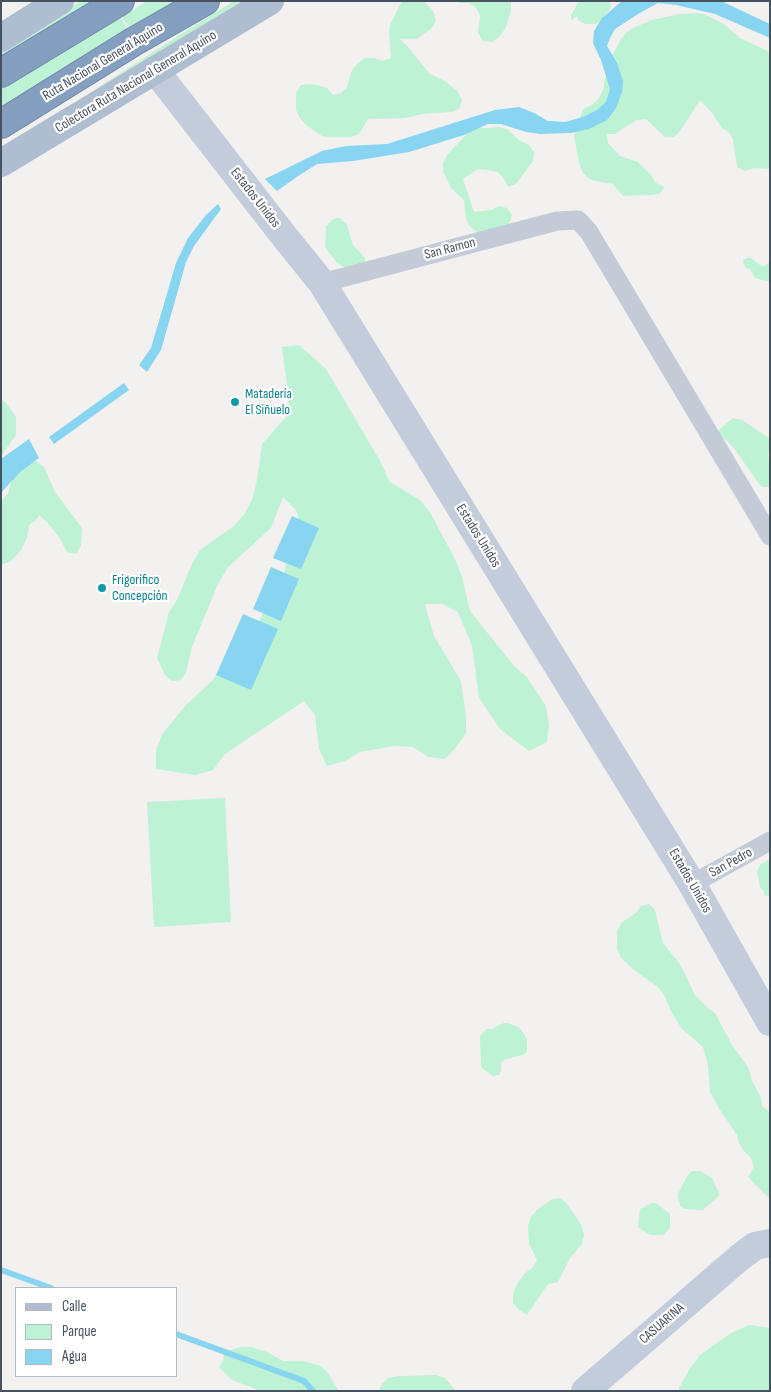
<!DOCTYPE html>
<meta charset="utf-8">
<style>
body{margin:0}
#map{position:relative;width:771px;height:1392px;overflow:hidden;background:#f3f0f0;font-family:"Sofia Sans Condensed",sans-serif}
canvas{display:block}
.frame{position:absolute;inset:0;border:2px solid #47525f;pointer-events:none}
.legend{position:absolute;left:15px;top:1287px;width:162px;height:90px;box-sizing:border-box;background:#fff;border:1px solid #b5babf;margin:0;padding:6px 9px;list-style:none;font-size:15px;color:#47525f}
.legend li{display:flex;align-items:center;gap:10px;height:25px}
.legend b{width:25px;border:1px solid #b5babf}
</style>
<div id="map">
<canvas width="771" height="1392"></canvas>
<div class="frame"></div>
<ul class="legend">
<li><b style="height:6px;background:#aebdd0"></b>Calle</li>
<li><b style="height:14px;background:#bdf2d4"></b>Parque</li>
<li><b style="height:14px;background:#87d5f1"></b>Agua</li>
</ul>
</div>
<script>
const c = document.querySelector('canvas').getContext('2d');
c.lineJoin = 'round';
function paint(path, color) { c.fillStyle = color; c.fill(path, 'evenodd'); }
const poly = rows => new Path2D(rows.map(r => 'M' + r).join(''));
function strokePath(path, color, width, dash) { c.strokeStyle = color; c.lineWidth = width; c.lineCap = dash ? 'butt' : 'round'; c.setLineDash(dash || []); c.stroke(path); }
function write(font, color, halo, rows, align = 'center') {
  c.font = font + ' "Sofia Sans Condensed",sans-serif'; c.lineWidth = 4.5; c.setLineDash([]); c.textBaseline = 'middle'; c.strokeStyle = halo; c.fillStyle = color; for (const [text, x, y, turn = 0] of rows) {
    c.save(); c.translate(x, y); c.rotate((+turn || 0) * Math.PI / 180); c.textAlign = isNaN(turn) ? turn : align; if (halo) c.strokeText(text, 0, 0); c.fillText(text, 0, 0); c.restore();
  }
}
paint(poly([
 [81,1,92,1,1,57,1,51],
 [147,1,190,1,134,36,122,17],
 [234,1,250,1,94,90,178,36],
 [402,1,424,1,433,11,436,21,432,28,417,39,400,39,408,47,430,74,445,81,458,92,462,100,459,109,451,112,422,114,405,118,368,119,359,134,351,137,331,137,322,136,306,125,300,118,296,110,296,93,301,85,309,84,318,85,327,88,333,95,341,93,347,87,352,70,358,63,365,58,374,58,383,61,391,58,389,33,390,25],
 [459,1,511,1,511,11,505,29,499,37,492,42,483,41,478,33,480,16,476,7,468,3,459,3],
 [579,1,610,1,611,8,599,22,595,24,585,24,578,20,577,16,571,20,571,15],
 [698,13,706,15,724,24,740,38,770,52,770,169,753,168,745,171,737,167,733,140,729,132,722,128,712,113,700,100,680,131,674,137,665,137,646,119,637,120,622,129,615,134,607,134,608,143,620,156,638,162,651,175,656,183,665,187,659,194,651,195,623,196,613,184,595,181,588,178,582,171,579,163,574,136,583,109,592,105,599,98,603,90,608,64,621,39,627,32,635,27,652,20,680,14],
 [120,17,132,36,1,115,1,89],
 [498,127,507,129,520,141,529,145,534,152,533,161,516,184,508,187,504,179,498,172,487,170,478,169,463,179,474,212,491,210,499,206,507,208,512,215,509,224,503,230,485,234,477,232,469,226,466,218,464,200,451,188,443,171,443,163,447,155,472,129],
 [336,218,340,218,347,225,353,245,365,258,365,262,349,270,337,263,325,247,326,226,332,220],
 [747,258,751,258,761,266,765,266,770,261,770,282,755,278,750,269,746,268,744,265,743,260],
 [299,345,326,369,379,459,390,482,420,500,431,514,456,561,462,577,470,611,514,666,527,677,546,706,549,725,547,742,529,751,500,729,479,698,472,646,458,612,442,604,425,604,434,636,461,681,466,716,466,733,457,746,445,759,428,757,413,747,395,746,360,752,345,761,327,766,319,749,315,715,304,701,225,754,213,770,195,775,156,769,156,749,163,733,186,705,213,680,222,665,251,640,266,606,280,592,287,561,302,528,296,510,283,497,271,528,228,567,218,584,192,647,186,673,181,680,172,681,165,675,157,658,169,612,176,602,192,564,200,550,234,526,245,513,253,497,257,480,262,444,286,417,289,400,282,347],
 [1,399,6,403,16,417,16,435,1,456],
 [733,418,742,420,769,438,770,440,770,449,768,455,770,465,770,487,762,487,759,484,734,448,727,441,718,435,719,430],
 [36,461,44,467,55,492,82,528,81,546,76,554,67,552,59,537,47,522,39,515,36,520,29,525,27,538,21,550,11,561,1,565,1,501,8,493,13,476,19,469],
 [225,798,231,922,154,927,147,802],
 [770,859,770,895,765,896,764,891,760,887,757,871,761,864],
 [649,904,655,910,663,943,680,964,695,995,708,1008,715,1013,732,1045,748,1067,752,1081,761,1097,762,1106,770,1112,770,1199,748,1177,754,1167,751,1158,744,1151,739,1143,737,1135,720,1110,710,1092,708,1065,703,1047,682,1029,672,1013,664,995,658,987,634,970,621,958,617,949,617,931,621,923,636,913,641,906],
 [504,1023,508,1023,520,1028,527,1039,527,1049,526,1053,522,1055,506,1059,501,1062,501,1071,499,1075,493,1076,482,1068,481,1064,480,1036,486,1029,491,1029],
 [692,1171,700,1171,712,1178,720,1195,717,1198,703,1210,684,1209,682,1206,681,1207,678,1199,678,1194,686,1178],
 [561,1198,567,1204,582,1226,584,1235,582,1244,570,1258,558,1282,548,1284,527,1315,519,1310,513,1303,513,1295,516,1286,525,1273,532,1268,537,1260,529,1244,528,1226,531,1217,537,1210,552,1199],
 [652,1203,656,1203,670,1214,670,1227,664,1235,650,1235,638,1227,640,1209],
 [749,1325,770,1328,770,1391,679,1391,679,1388,689,1370,700,1355,731,1333],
 [241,1347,251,1347,267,1352,283,1361,303,1361,321,1366,327,1372,339,1391,261,1391,232,1380,219,1367,223,1361,224,1352],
 [436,1375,445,1378,456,1391,379,1391,382,1384,388,1378,399,1376]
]), '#bdf2d4');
paint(poly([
 [622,1,721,1,770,24,770,38,715,14,676,5,658,3,638,14,615,29,610,38,607,46,617,63,623,81,622,92,616,108,607,120,589,129,571,133,540,134,526,132,501,124,488,124,464,135,409,152,353,161,317,164,298,176,277,191,265,179,322,151,346,146,387,144,495,110,519,107,534,113,548,121,565,122,583,117,597,110,606,102,610,89,601,60,593,43,594,31,602,18],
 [218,204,221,209,194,246,186,262,161,350,147,372,139,365,151,348,176,263,188,238,206,215],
 [124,383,129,390,54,444,49,437],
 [29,439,39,458,20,472,1,493,1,459],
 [292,516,319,528,301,569,273,558],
 [271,567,299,579,281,621,253,609],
 [243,614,278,629,251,690,216,675]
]), '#87d5f1');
strokePath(poly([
 [1,1270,51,1288],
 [176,1334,304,1381,313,1391]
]), '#87d5f1', 6);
const highway = poly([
 [1,73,120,1],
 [1,124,133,42,205,1]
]);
strokePath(highway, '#708aad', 30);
strokePath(poly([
 [322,283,557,221,578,220,589,232,770,536],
 [692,884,770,841]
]), '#c3cbd6', 19);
strokePath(poly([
 [155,70,284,236,322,283,692,884,770,1022],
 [585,1391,739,1258,755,1246,770,1243]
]), '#c2ccda', 28);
strokePath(poly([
 [1,38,60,1],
 [1,163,270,1]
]), '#aebdd0', 28);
strokePath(highway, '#859fc1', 28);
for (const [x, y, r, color] of [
 [235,402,5,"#0f9aa8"],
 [102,588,5,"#0f9aa8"]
]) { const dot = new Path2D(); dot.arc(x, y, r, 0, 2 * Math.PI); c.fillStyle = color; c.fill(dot); strokePath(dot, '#fff', 2); }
write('14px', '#47525f', '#fff', [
 ["Ruta Nacional General Aquino",103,62,-31],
 ["Colectora Ruta Nacional General Aquino",136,82,-31],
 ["Estados Unidos",255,198,52],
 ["San Ramon",450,249,-15],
 ["Estados Unidos",478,536,58],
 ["San Pedro",731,863,-29],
 ["Estados Unidos",690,881,60],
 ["CASUARINA",662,1324,-41]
]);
write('14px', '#0d838f', '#fff', [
 ["Matadería",245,394],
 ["El Siñuelo",245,410],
 ["Frigorífico",112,580],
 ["Concepción",112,596]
], 'left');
</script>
